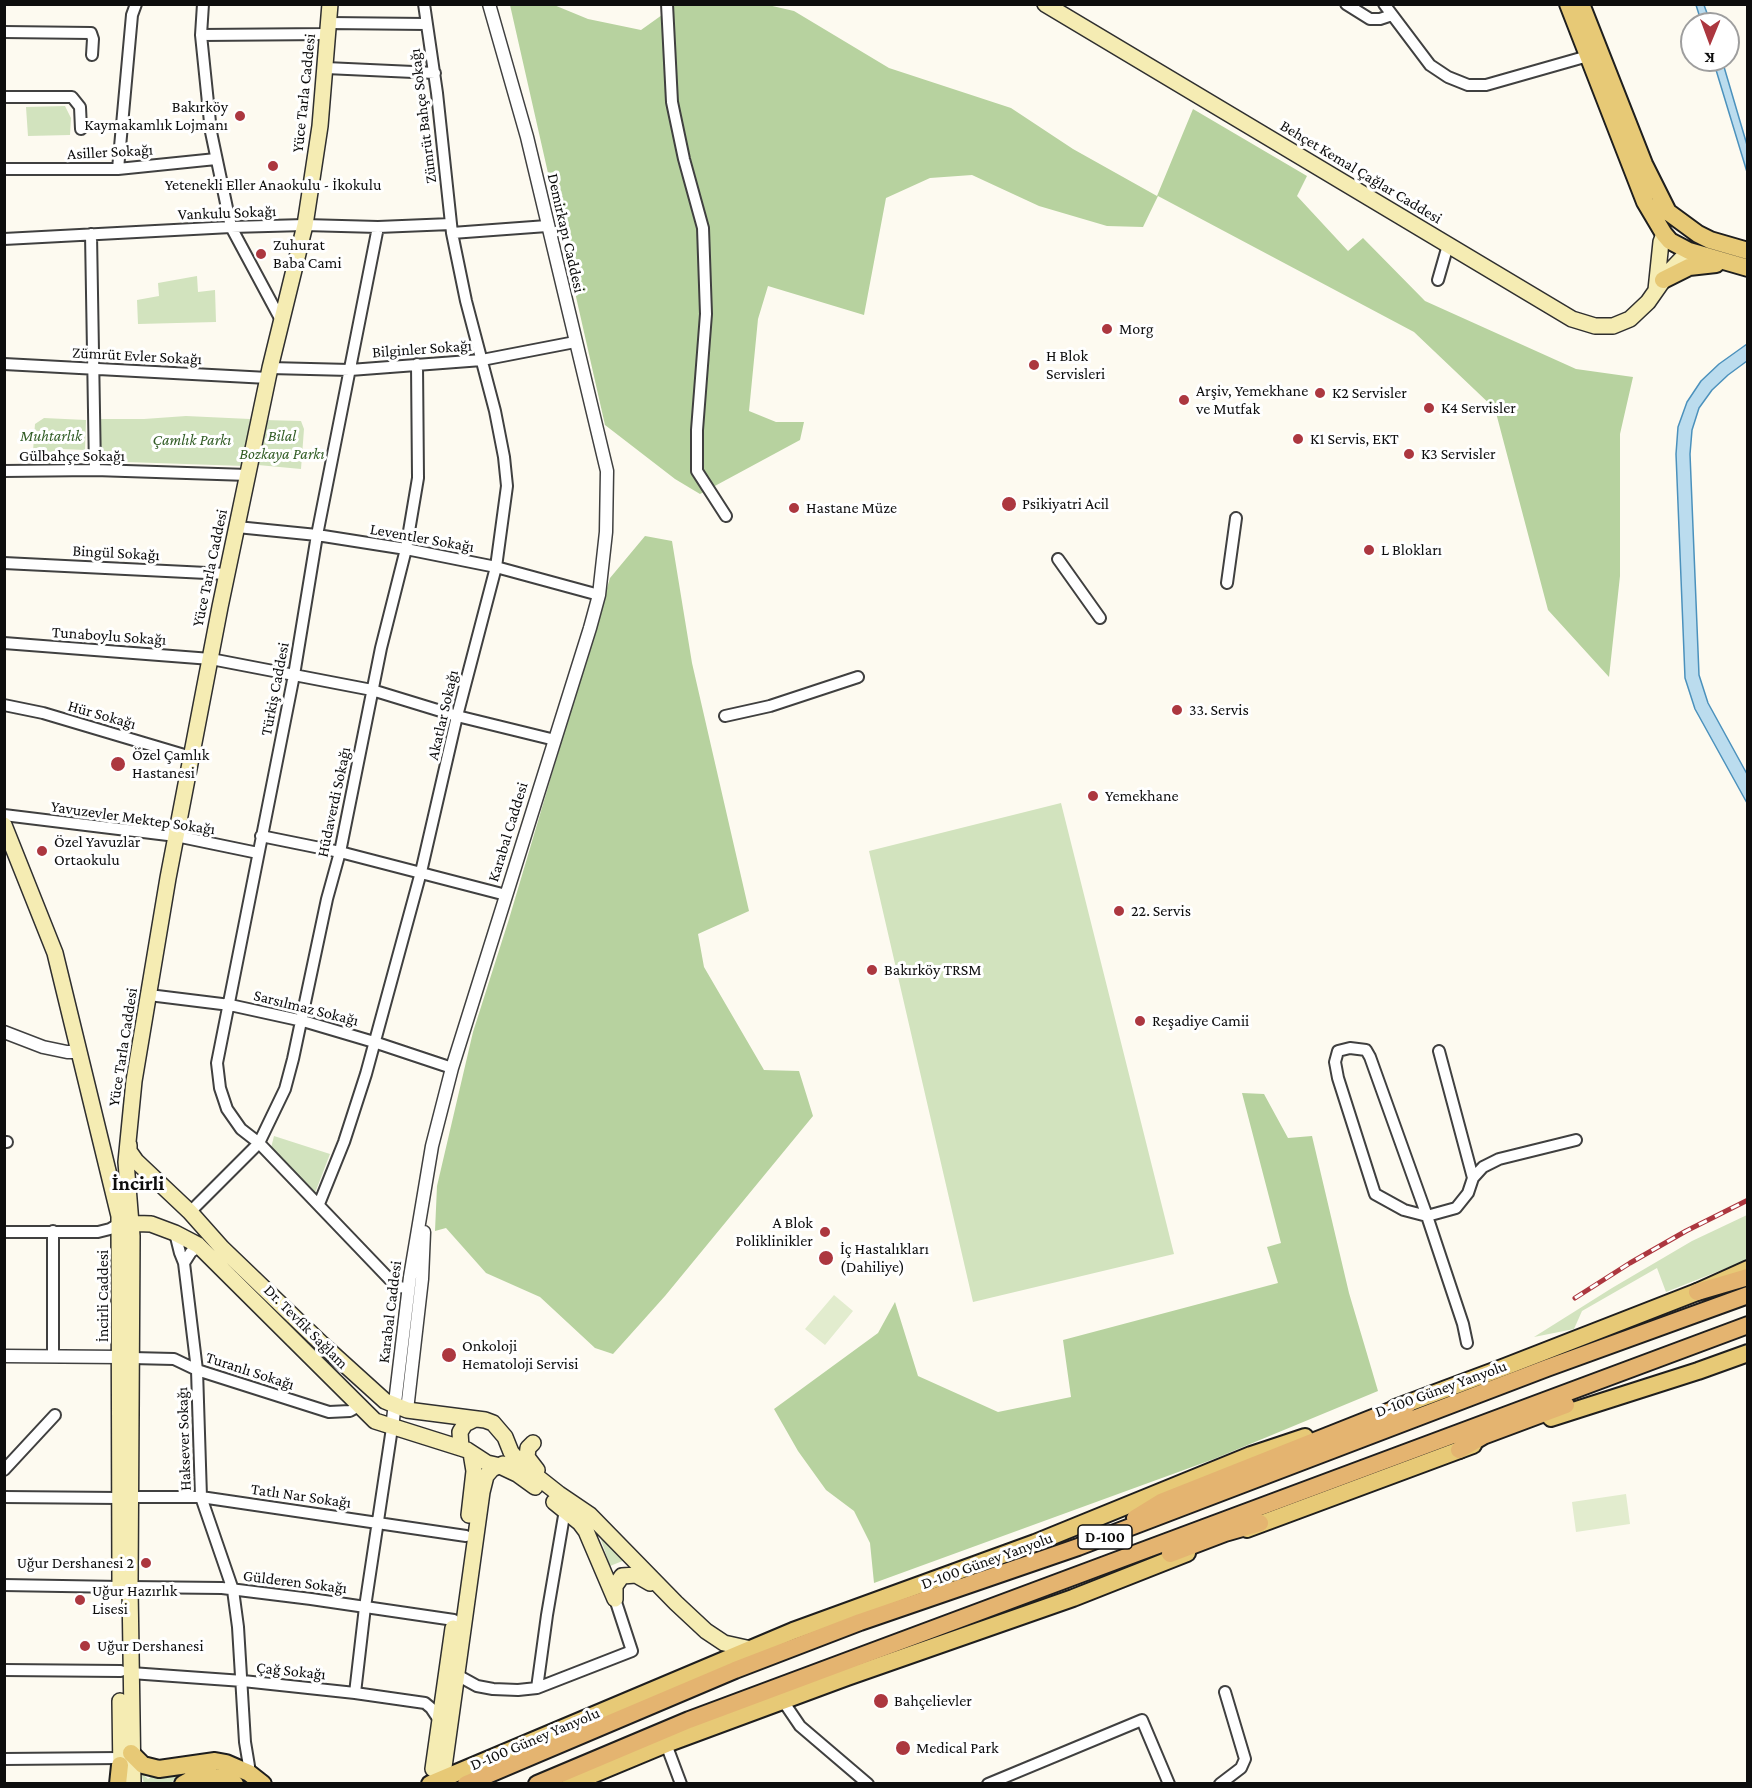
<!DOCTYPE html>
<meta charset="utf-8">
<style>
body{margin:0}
#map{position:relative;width:1752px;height:1788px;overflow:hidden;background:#fdfaf0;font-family:"Crimson Pro",serif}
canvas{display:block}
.frame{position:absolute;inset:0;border:6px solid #0d0d0d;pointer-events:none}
.north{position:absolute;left:1680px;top:12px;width:60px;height:60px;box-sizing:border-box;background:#fff;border:2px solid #9e9e9e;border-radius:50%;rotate:181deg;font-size:16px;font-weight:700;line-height:24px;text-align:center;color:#0d0d0d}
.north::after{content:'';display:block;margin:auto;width:21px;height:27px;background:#ac373f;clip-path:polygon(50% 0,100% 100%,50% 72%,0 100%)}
</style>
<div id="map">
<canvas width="1752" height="1788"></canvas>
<div class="frame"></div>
<div class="north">K</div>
</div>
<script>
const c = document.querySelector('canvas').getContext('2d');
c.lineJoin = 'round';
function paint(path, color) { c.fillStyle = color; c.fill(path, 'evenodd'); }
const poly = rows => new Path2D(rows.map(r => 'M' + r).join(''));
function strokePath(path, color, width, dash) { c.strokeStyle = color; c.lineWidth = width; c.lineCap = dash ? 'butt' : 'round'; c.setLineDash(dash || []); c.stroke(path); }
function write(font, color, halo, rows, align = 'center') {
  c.font = font + ' "Crimson Pro",serif'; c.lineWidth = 6; c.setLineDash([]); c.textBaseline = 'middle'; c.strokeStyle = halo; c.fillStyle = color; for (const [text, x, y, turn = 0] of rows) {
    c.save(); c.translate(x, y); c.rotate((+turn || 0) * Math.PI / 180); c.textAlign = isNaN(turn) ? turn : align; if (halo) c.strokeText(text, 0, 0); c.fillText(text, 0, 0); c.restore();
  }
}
paint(poly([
 [65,106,71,118,70,135,28,136,26,107],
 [197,276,198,292,215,290,216,322,138,324,137,300,159,296,158,283],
 [186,416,250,419,244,466,97,461,96,419,144,419],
 [44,418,86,420,85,450,62,449,62,465,32,465,35,424],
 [264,420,301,421,304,429,301,469,258,465],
 [1061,803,1174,1254,973,1302,869,851],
 [274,1136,330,1154,315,1193,271,1148],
 [1747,1215,1747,1260,1666,1292,1657,1268,1582,1311,1574,1329,1534,1337,1612,1288,1692,1241],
 [598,1531,625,1560,610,1566],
 [140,1771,148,1779,152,1776,176,1775,177,1778,171,1783,144,1783]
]), '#d2e3be');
paint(poly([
 [510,5,554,5,588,19,641,30,676,5,768,5,794,11,889,68,1011,108,1073,149,1157,196,1193,109,1307,176,1297,196,1348,251,1363,238,1425,301,1576,369,1633,377,1620,434,1620,576,1609,677,1548,610,1495,409,1414,332,1158,196,1143,227,1107,226,1039,206,972,175,930,178,886,198,864,315,768,286,758,319,749,411,776,422,804,422,800,440,700,494,675,479,605,425],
 [645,536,672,541,692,663,749,911,698,934,704,967,764,1070,799,1071,813,1116,665,1296,613,1354,595,1348,540,1297,486,1273,446,1228,435,1231,437,1186,473,1032,509,919,610,578],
 [1242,1093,1264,1094,1288,1138,1312,1136,1349,1293,1378,1391,1214,1459,874,1583,870,1543,854,1511,826,1490,798,1451,774,1409,878,1333,895,1302,918,1376,998,1412,1071,1397,1063,1340,1278,1283,1267,1247,1281,1243]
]), '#b7d29f');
paint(poly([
 [834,1295,853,1311,825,1345,805,1329],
 [1626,1494,1630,1524,1576,1532,1572,1502]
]), '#e2ecce');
const water = poly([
 [1696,5,1704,5,1711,24,1702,24,1696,5],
 [1713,60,1722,60,1747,145,1747,172,1713,60],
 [1747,344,1747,361,1728,375,1712,390,1699,408,1692,430,1690,454,1699,675,1708,703,1747,774,1747,803,1695,709,1685,678,1676,454,1678,427,1687,402,1701,381,1719,364,1747,344]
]);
paint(water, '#bbdcee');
strokePath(water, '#4b91bc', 1.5);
const minor = poly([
 [203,4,201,35,211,132,231,227,282,322],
 [667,4,672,102,684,159,703,228,706,314,697,430,697,471,726,516],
 [1346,4,1370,19,1380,19,1392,15],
 [1384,4,1430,65,1448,77,1468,85,1486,85,1588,56],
 [329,23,426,24],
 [4,32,91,33,93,39,92,55],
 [201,35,328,34],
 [326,68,435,73],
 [4,97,72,97,80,107,81,129],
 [4,169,118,169,216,159],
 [118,169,132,15,136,4],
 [378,227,317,535,294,675,217,1063,220,1088,227,1109,241,1129,259,1143,396,1286,409,1289],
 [452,233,547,226],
 [91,234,95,470],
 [4,239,231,227,305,225,378,227,451,224],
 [1438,280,1448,245],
 [4,364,268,378],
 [270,368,350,370,482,360,575,342],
 [4,471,95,470,248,475],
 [237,527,317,535,406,549,496,567,599,595],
 [1058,559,1100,618],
 [4,563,227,574],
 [1227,583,1236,518],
 [4,643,211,659,372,690,457,716,555,740],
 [4,705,43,713,191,757],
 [725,716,770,706,858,677],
 [4,815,176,836,258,853],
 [261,836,340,852,506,895],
 [149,995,230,1005,303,1021,374,1042,452,1068],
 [1439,1051,1473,1178],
 [4,1142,7,1142],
 [319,1204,344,1142,366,1074,421,872,457,716,496,567,507,486,504,457,495,411,466,301,452,233,437,93,424,4],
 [190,1212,259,1143,285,1089,293,1059,327,899,340,852,381,648,406,549,418,478,417,364],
 [4,1232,98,1232,110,1229,120,1223],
 [175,1233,180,1253,184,1263,197,1370,201,1497,233,1590,238,1627,245,1742,249,1766],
 [184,1263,191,1252,197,1248,204,1250],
 [1467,1343,1463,1324,1427,1216,1370,1057,1366,1050,1350,1048,1338,1051,1335,1062,1338,1078,1375,1194,1404,1210,1427,1216,1456,1208,1468,1193,1473,1178,1483,1167,1499,1159,1576,1140],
 [53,1355,53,1231],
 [132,1358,174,1359,197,1370,329,1412,350,1411,359,1406],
 [4,1470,55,1415],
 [4,1497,119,1498],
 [131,1497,201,1497,466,1536],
 [4,1585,120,1587],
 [130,1587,222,1588,311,1599,454,1620],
 [4,1670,121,1671],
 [131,1673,243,1681,355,1693,425,1703,431,1708,439,1720],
 [457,1675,477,1686,493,1689,518,1690,537,1688,632,1651,615,1599],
 [537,1688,547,1615,565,1510],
 [355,1693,365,1607,392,1428],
 [783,1701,800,1726,868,1784],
 [666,1744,681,1784],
 [4,1759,120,1758],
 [988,1784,1142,1720,1169,1784],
 [1220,1784,1241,1768,1245,1759,1225,1692]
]);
const tertiary = poly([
 [4,1032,43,1047,67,1052,78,1052],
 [4,1356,121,1357],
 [407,1410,422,1279,424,1232],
 [392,1428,410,1277,432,1146,452,1068,590,628,599,595,606,532,607,471,527,137,489,4]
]);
const secondary = poly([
 [1045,4,1572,319,1595,326,1613,326,1630,319,1648,302,1669,272,1689,251],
 [1656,290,1661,242,1664,234],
 [4,825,55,953,119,1216,120,1590],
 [129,1145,129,1151,136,1161,190,1212,222,1248,322,1344,385,1401,407,1410,485,1420,493,1423,505,1437,511,1452,521,1464,559,1494,590,1515,676,1603,706,1631,724,1643,751,1649],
 [123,1223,151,1224,175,1233,198,1245,375,1421,467,1450,487,1463,500,1466,517,1474,535,1487],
 [533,1443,528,1448,527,1457,537,1470],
 [461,1448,460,1432,465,1424,475,1419],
 [554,1502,580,1523,586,1531,615,1599],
 [469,1515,474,1471,471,1453],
 [615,1599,615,1586,622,1576,636,1575,650,1583],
 [120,1701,121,1776],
 [444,1767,482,1492,486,1476,492,1469,503,1464],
 [433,1769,453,1628],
 [133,1784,130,1587,132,1236,126,1162,134,1081,168,878,220,607,270,368,305,225,320,126,330,4]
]);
const primary = poly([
 [1568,4,1645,202,1664,234,1670,241,1689,251,1748,268],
 [1581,4,1644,164,1668,212,1698,234,1710,240,1748,251],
 [1663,280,1689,267,1716,264],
 [1395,1408,1502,1368,1697,1292,1748,1269],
 [1551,1418,1698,1371,1748,1353],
 [1247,1529,1473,1445],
 [131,1753,143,1765,159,1769,215,1761,226,1763,249,1773,263,1784],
 [118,1784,120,1765],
 [183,1784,194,1778,206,1776,226,1779,235,1784],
 [430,1784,793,1631,1035,1543,1251,1455,1305,1437],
 [570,1784,666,1744,847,1677,1073,1598,1187,1553]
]);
const trunk = poly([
 [1697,1292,1748,1277],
 [1459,1450,1483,1436,1566,1405],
 [1135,1518,1161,1502,1408,1404],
 [1170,1554,1225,1533,1260,1523],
 [466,1784,735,1670,860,1622,1078,1547,1547,1368,1748,1295],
 [537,1784,689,1720,1748,1325]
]);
strokePath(minor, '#404040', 14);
strokePath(tertiary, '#404040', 15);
strokePath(secondary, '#2f2f2f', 18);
strokePath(primary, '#1e1e1e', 20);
strokePath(trunk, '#1e1e1e', 20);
strokePath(minor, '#fff', 10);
strokePath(tertiary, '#fff', 12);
strokePath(secondary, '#f5ecb3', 15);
strokePath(primary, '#e7c976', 16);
strokePath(trunk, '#e4b470', 16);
const rail = poly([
 [1575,1298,1630,1263,1686,1231,1748,1200]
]);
strokePath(rail, '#ac373f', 5);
strokePath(rail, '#fff', 3, [9]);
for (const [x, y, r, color] of [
 [240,116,6,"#ac373f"],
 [273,166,6,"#ac373f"],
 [261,254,6,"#ac373f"],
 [1107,329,6,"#ac373f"],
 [1034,365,6,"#ac373f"],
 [1320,393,6,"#ac373f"],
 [1184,400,6,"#ac373f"],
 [1429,408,6,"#ac373f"],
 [1298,439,6,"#ac373f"],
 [1409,454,6,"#ac373f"],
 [1009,504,8,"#ac373f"],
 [794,508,6,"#ac373f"],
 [1369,550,6,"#ac373f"],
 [1177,710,6,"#ac373f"],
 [118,764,8,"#ac373f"],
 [1093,796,6,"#ac373f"],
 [42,851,6,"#ac373f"],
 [1119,911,6,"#ac373f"],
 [872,970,6,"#ac373f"],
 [1140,1021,6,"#ac373f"],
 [825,1232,6,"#ac373f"],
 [826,1258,8,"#ac373f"],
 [449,1355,8,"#ac373f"],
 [146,1563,6,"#ac373f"],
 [80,1600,6,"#ac373f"],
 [85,1646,6,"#ac373f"],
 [881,1701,8,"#ac373f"],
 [903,1748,8,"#ac373f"]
]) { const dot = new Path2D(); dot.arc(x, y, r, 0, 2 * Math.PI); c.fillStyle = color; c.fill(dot); strokePath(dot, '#fff', 2); }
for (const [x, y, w] of [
 [1105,1537,54]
]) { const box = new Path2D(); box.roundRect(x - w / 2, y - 12, w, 24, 4.5); c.fillStyle = '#fff'; c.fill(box); strokePath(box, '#0d0d0d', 1.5); }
write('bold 15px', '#0d0d0d', null, [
 ["D-100",1105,1537]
]);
write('16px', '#0d0d0d', '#fff', [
 ["Yüce Tarla Caddesi",304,93,-84],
 ["Zümrüt Bahçe Sokağı",423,116,-97],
 ["Asiller Sokağı",110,152,-3],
 ["Behçet Kemal Çağlar Caddesi",1361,172,31],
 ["Vankulu Sokağı",227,213,-2],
 ["Demirkapı Caddesi",566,233,77],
 ["Bilginler Sokağı",422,349,-4],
 ["Zümrüt Evler Sokağı",137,356,3],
 ["Gülbahçe Sokağı",72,456],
 ["Leventler Sokağı",422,538,10],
 ["Bingül Sokağı",116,553,3],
 ["Yüce Tarla Caddesi",210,568,-78],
 ["Tunaboylu Sokağı",109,636,4],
 ["Türkiş Caddesi",275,689,-79],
 ["Hür Sokağı",102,715,16],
 ["Akatlar Sokağı",443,715,-77],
 ["Hüdaverdi Sokağı",334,802,-78],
 ["Yavuzevler Mektep Sokağı",133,818,8],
 ["Karabal Caddesi",508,832,-73],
 ["Sarsılmaz Sokağı",306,1008,14],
 ["Yüce Tarla Caddesi",123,1047,-81],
 ["İncirli Caddesi",103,1296,-90],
 ["Karabal Caddesi",390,1312,-83],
 ["Dr. Tevfik Sağlam",306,1327,45],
 ["Turanlı Sokağı",250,1371,18],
 ["D-100 Güney Yanyolu",1441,1389,-20],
 ["Haksever Sokağı",184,1439,-92],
 ["Tatlı Nar Sokağı",301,1496,8],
 ["D-100 Güney Yanyolu",987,1561,-20],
 ["Gülderen Sokağı",295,1582,7],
 ["Çağ Sokağı",291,1671,6],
 ["D-100 Güney Yanyolu",535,1739,-23]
]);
write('16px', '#0d0d0d', '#fff', [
 ["Bakırköy",228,107,"right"],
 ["Kaymakamlık Lojmanı",228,125,"right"],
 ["Yetenekli Eller Anaokulu - İkokulu",273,185,"center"],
 ["Zuhurat",273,245],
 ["Baba Cami",273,263],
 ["Morg",1119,329],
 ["H Blok",1046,356],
 ["Servisleri",1046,374],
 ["Arşiv, Yemekhane",1196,391],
 ["ve Mutfak",1196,409],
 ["K2 Servisler",1332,393],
 ["K4 Servisler",1441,408],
 ["K1 Servis, EKT",1310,439],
 ["K3 Servisler",1421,454],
 ["Psikiyatri Acil",1022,504],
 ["Hastane Müze",806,508],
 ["L Blokları",1381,550],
 ["33. Servis",1189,710],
 ["Özel Çamlık",132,755],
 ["Hastanesi",132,773],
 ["Yemekhane",1105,796],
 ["Özel Yavuzlar",54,842],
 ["Ortaokulu",54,860],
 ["22. Servis",1131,911],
 ["Bakırköy TRSM",884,970],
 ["Reşadiye Camii",1152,1021],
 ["A Blok",813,1223,"right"],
 ["Poliklinikler",813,1241,"right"],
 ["İç Hastalıkları",840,1249],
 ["(Dahiliye)",840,1267],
 ["Onkoloji",462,1346],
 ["Hematoloji Servisi",462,1364],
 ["Uğur Dershanesi 2",134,1563,"right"],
 ["Uğur Hazırlık",92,1591],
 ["Lisesi",92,1609],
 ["Uğur Dershanesi",97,1646],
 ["Bahçelievler",894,1701],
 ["Medical Park",916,1748]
], 'left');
write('italic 16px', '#325d26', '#fff', [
 ["Muhtarlık",51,436],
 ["Bilal",282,436],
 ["Bozkaya Parkı",282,454],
 ["Çamlık Parkı",192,440]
]);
write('bold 20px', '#0d0d0d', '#fff', [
 ["İncirli",138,1184]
]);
</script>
